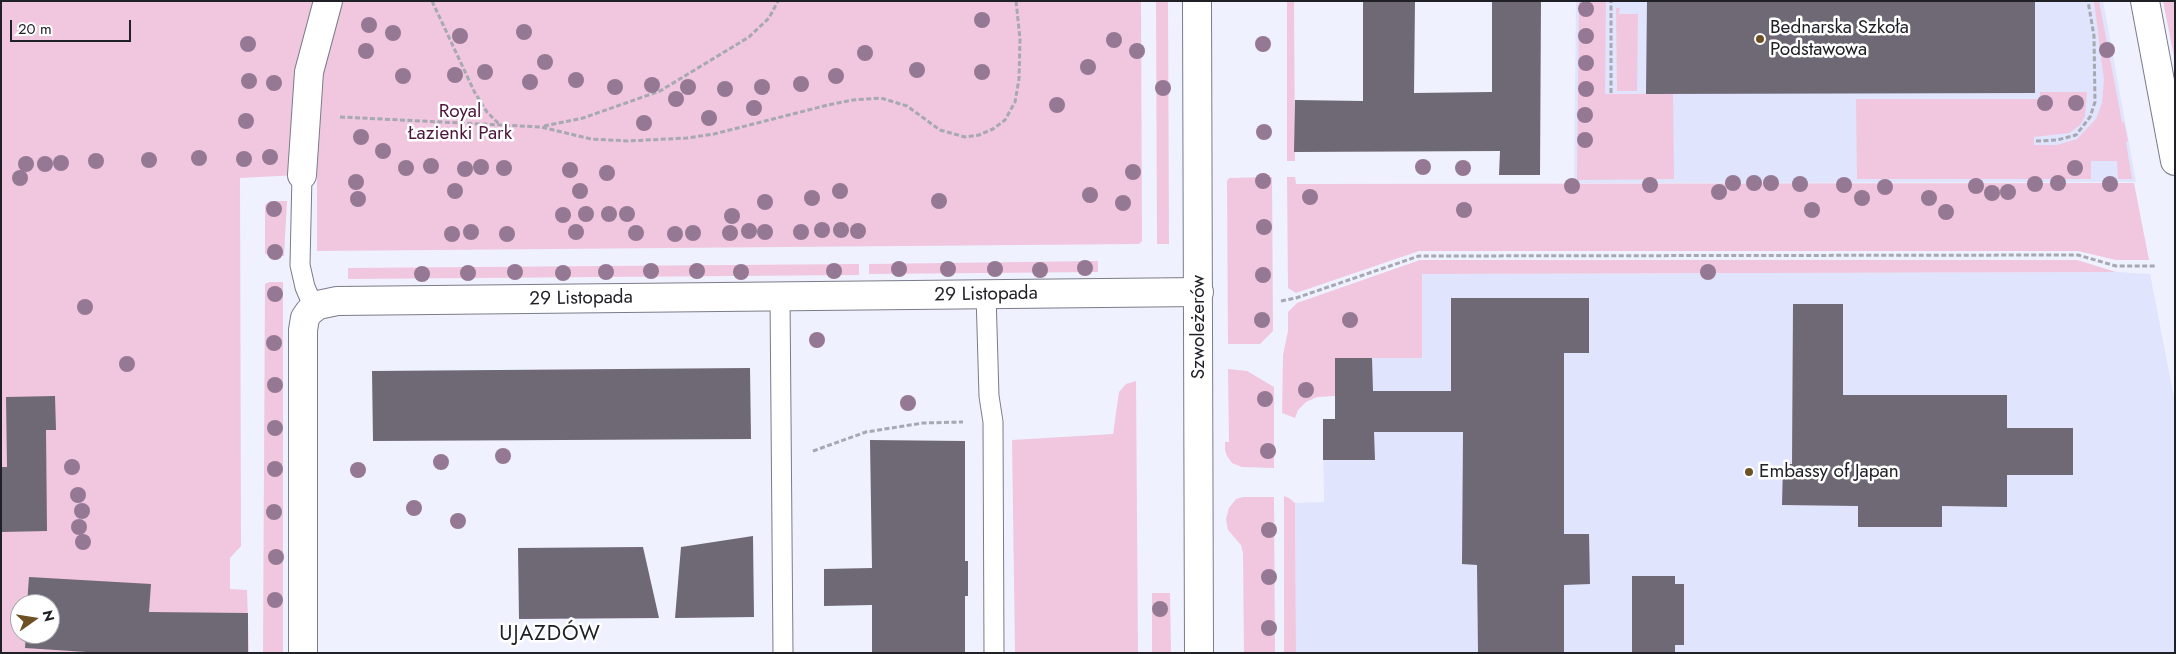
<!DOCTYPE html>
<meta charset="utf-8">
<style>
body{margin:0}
#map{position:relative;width:2176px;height:654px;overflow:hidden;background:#eff1fe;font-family:Jost,sans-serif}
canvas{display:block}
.frame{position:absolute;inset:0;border:2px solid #202127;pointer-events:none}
.north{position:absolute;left:10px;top:594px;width:50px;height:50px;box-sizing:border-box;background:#fff;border:1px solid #a6a6a9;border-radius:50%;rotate:77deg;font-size:14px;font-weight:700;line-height:20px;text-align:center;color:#202127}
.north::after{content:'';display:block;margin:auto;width:18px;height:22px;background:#6d5124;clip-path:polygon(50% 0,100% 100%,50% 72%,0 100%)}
.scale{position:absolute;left:10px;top:20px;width:121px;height:22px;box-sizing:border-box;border:2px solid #202127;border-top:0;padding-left:6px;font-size:15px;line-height:18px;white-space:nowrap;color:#202127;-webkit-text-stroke:4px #fff;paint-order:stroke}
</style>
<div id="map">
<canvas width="2176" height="654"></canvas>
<div class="frame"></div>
<div class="north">N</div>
<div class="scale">20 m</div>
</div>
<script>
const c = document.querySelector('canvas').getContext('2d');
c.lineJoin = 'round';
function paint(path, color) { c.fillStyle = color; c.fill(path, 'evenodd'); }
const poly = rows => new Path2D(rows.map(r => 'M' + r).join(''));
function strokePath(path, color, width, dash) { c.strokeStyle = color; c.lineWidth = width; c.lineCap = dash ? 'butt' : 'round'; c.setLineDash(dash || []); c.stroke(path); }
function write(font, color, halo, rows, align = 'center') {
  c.font = font + ' Jost,sans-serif'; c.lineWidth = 5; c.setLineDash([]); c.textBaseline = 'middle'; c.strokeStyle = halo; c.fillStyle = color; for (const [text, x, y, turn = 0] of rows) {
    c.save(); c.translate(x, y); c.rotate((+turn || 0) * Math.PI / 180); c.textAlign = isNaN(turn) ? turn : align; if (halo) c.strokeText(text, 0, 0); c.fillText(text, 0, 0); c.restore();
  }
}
paint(poly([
 [1576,1,2103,1,2136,182,1574,183],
 [2116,272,2150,274,2175,402,2175,653,1296,653,1295,503,1324,502,1323,419,1343,419,1335,396,1335,358,1421,358,1422,274]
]), '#e0e4fc');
paint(poly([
 [1,1,1141,1,1142,241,1139,244,317,251,317,174,240,178,241,546,230,558,230,589,247,590,249,653,1,653],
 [20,604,50,604,50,634,20,634],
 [1156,1,1168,1,1169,244,1157,244],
 [1287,1,1294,1,1295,161,1287,161],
 [1579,1,1606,1,1605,94,1673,94,1674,179,1577,180],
 [2094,1,2099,1,2122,122,2124,122,2126,131,2128,141,2126,142,2132,179,2118,179,2117,161,2091,161,2091,179,1857,179,1856,99,2040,99,2040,92,2087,92,2085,116,2080,125,2069,133,2034,137,2034,145,2057,145,2077,139,2096,119,2102,103,2104,80],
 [2163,1,2175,1,2175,62],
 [1616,8,1620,8,1619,14,1638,14,1637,91,1617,91],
 [1272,177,1273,331,1260,344,1228,344,1227,181,1229,178],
 [1287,177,1295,177,1296,184,2134,183,2149,260,2116,260,2078,251,1419,251,1296,293,1288,288],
 [270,201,287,201,284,256,265,254,265,205],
 [1420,260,2077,260,2116,272,1422,274,1422,358,1336,358,1335,396,1317,397,1306,402,1298,410,1295,418,1282,413,1283,355,1288,331,1288,312,1297,303],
 [1098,261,1098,272,869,274,869,264],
 [859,264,859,275,348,279,348,268],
 [270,282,283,282,283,653,263,653,265,284],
 [1228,369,1247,371,1274,387,1274,468,1242,467,1232,463,1227,456,1225,450,1225,442,1229,442],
 [1136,381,1138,653,1015,653,1012,440,1113,434,1119,392,1126,384],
 [1284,496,1289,498,1295,503,1296,653,1284,653],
 [1243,497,1274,497,1275,653,1244,653,1243,553,1241,545,1228,530,1226,519,1229,508,1236,499],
 [1152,593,1170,593,1171,653,1152,653]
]), '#f0c7df');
paint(poly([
 [1363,1,1415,1,1414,93,1492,92,1492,1,1541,1,1540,175,1499,175,1500,151,1294,152,1295,100,1363,101],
 [1647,1,2035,1,2035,93,1646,94],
 [1451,298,1589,298,1589,353,1564,353,1564,534,1589,534,1590,584,1564,585,1564,653,1478,653,1477,565,1462,564,1463,432,1374,432,1375,460,1323,460,1323,419,1335,419,1335,358,1372,358,1373,391,1451,391],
 [1793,304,1843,304,1843,395,2007,395,2007,428,2073,428,2073,475,2007,475,2007,507,1942,506,1942,527,1858,527,1858,506,1782,505,1783,464,1792,464],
 [750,368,751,439,373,441,372,371],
 [55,396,56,430,46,430,47,531,1,532,1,467,7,467,6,397],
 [870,440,965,441,965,561,968,561,968,596,965,596,965,653,872,653,872,605,824,606,824,569,872,568],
 [753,536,754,617,675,618,681,547],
 [643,547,659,618,519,619,518,548],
 [1632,576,1675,576,1675,584,1684,584,1684,645,1675,645,1675,653,1632,653],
 [29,577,151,584,149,612,248,613,248,653,102,653,25,648,26,634,50,634,50,604,27,604]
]), '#6f6875');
const service = poly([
 [302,175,300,265,305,287,314,308],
 [986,294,989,396,993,422,994,653],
 [780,296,783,653]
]);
const pedestrian = poly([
 [302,175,309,72,328,1]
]);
const minor = poly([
 [2145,1,2175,161],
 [303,653,303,330,305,318,309,312,318,305,337,301,1199,292]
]);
const tertiary = poly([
 [1197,1,1199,653]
]);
strokePath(service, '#797c8a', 21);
strokePath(pedestrian, '#797c8a', 30);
strokePath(minor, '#797c8a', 30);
strokePath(tertiary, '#797c8a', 30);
strokePath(poly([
 [432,1,475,93,487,112,500,125],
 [1611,93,1611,1],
 [340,117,541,127,591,139,628,141,687,138,714,134,828,105,853,100,881,98,907,106,940,130,965,137,979,135,993,129,1005,120,1015,102,1019,79,1020,39,1016,1],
 [544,126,583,118,660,91,749,37,769,18,778,1],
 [2036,141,2057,140,2076,135,2090,117,2095,102,2094,36,2088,1],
 [1281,301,1296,298,1419,256,2078,255,2116,266,2155,266],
 [813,451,866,432,923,423,963,422]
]), '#a6a8b2', 3, [5, 2.5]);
strokePath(service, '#fff', 19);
strokePath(pedestrian, '#fff', 28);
strokePath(minor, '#fff', 28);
strokePath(tertiary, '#fff', 28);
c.fillStyle = '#957893';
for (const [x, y] of [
 [1586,9],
 [982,20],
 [369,25],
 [524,32],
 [393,33],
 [460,36],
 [1586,36],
 [1114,40],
 [248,44],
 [1263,44],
 [2107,50],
 [366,51],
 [1137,51],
 [865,53],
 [545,62],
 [1586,63],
 [1088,67],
 [917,70],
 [485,72],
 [982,72],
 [455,75],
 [403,76],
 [836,76],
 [576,80],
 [249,81],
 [530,82],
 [274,83],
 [801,84],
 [652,85],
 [615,87],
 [688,87],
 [762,87],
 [1163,88],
 [725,89],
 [1586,89],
 [676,99],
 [2045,103],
 [2076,103],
 [1057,105],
 [754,108],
 [1585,115],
 [709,118],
 [246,121],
 [644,123],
 [1264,132],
 [361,137],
 [1585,140],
 [383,151],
 [270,157],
 [199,158],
 [244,159],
 [149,160],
 [96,161],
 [61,163],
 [26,164],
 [45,164],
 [431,166],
 [481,167],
 [1423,167],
 [406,168],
 [504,168],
 [1463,168],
 [2075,168],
 [465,169],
 [570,170],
 [1133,172],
 [607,173],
 [20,178],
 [1263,181],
 [356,182],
 [1733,183],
 [1754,183],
 [1771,183],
 [2058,183],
 [1800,184],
 [2035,184],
 [2110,184],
 [1650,185],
 [1844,185],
 [1572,186],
 [1976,186],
 [1885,187],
 [455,191],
 [580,191],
 [840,191],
 [1719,192],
 [2008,192],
 [1992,193],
 [1090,195],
 [1310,197],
 [812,198],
 [1862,198],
 [1929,198],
 [358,199],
 [939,201],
 [765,202],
 [1123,203],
 [274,209],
 [1464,210],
 [1812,210],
 [1946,212],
 [586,214],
 [609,214],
 [627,214],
 [563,215],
 [732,216],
 [1264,227],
 [822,230],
 [841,230],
 [749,231],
 [858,231],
 [471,232],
 [576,232],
 [765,232],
 [801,232],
 [636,233],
 [693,233],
 [730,233],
 [452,234],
 [507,234],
 [675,234],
 [275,252],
 [1085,268],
 [899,269],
 [948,269],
 [995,269],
 [1040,270],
 [651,271],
 [697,271],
 [834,271],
 [515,272],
 [606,272],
 [741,272],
 [1708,272],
 [468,273],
 [563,273],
 [422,274],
 [1263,275],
 [275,294],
 [85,307],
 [1262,320],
 [1350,320],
 [817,340],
 [274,343],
 [127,364],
 [275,385],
 [1306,390],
 [1265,399],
 [908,403],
 [275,428],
 [1268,451],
 [503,456],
 [441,462],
 [72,467],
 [275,469],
 [358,470],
 [78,495],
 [414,508],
 [82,511],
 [274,512],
 [458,521],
 [79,527],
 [1269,530],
 [83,542],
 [276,557],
 [1269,577],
 [275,600],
 [1160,609],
 [1269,628]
]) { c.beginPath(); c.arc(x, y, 8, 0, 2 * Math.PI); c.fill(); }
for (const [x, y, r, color] of [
 [1760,39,5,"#6d5124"],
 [1749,472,5,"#6d5124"]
]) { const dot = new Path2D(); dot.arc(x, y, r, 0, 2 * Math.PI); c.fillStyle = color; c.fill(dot); strokePath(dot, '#fff', 2); }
write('19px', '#202127', '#fff', [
 ["Bednarska Szkoła",1770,28],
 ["Podstawowa",1770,50],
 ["Embassy of Japan",1759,472]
], 'left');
write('19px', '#4c153b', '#fff', [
 ["Royal",460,112],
 ["Łazienki Park",460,134]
]);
write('19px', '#202127', '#fff', [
 ["29 Listopada",986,295,-1],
 ["29 Listopada",581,299,-1],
 ["Szwoleżerów",1199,327,-90]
]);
c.letterSpacing = '1px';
write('21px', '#202127', '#fff', [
 ["UJAZDÓW",550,635]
]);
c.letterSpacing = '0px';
</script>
